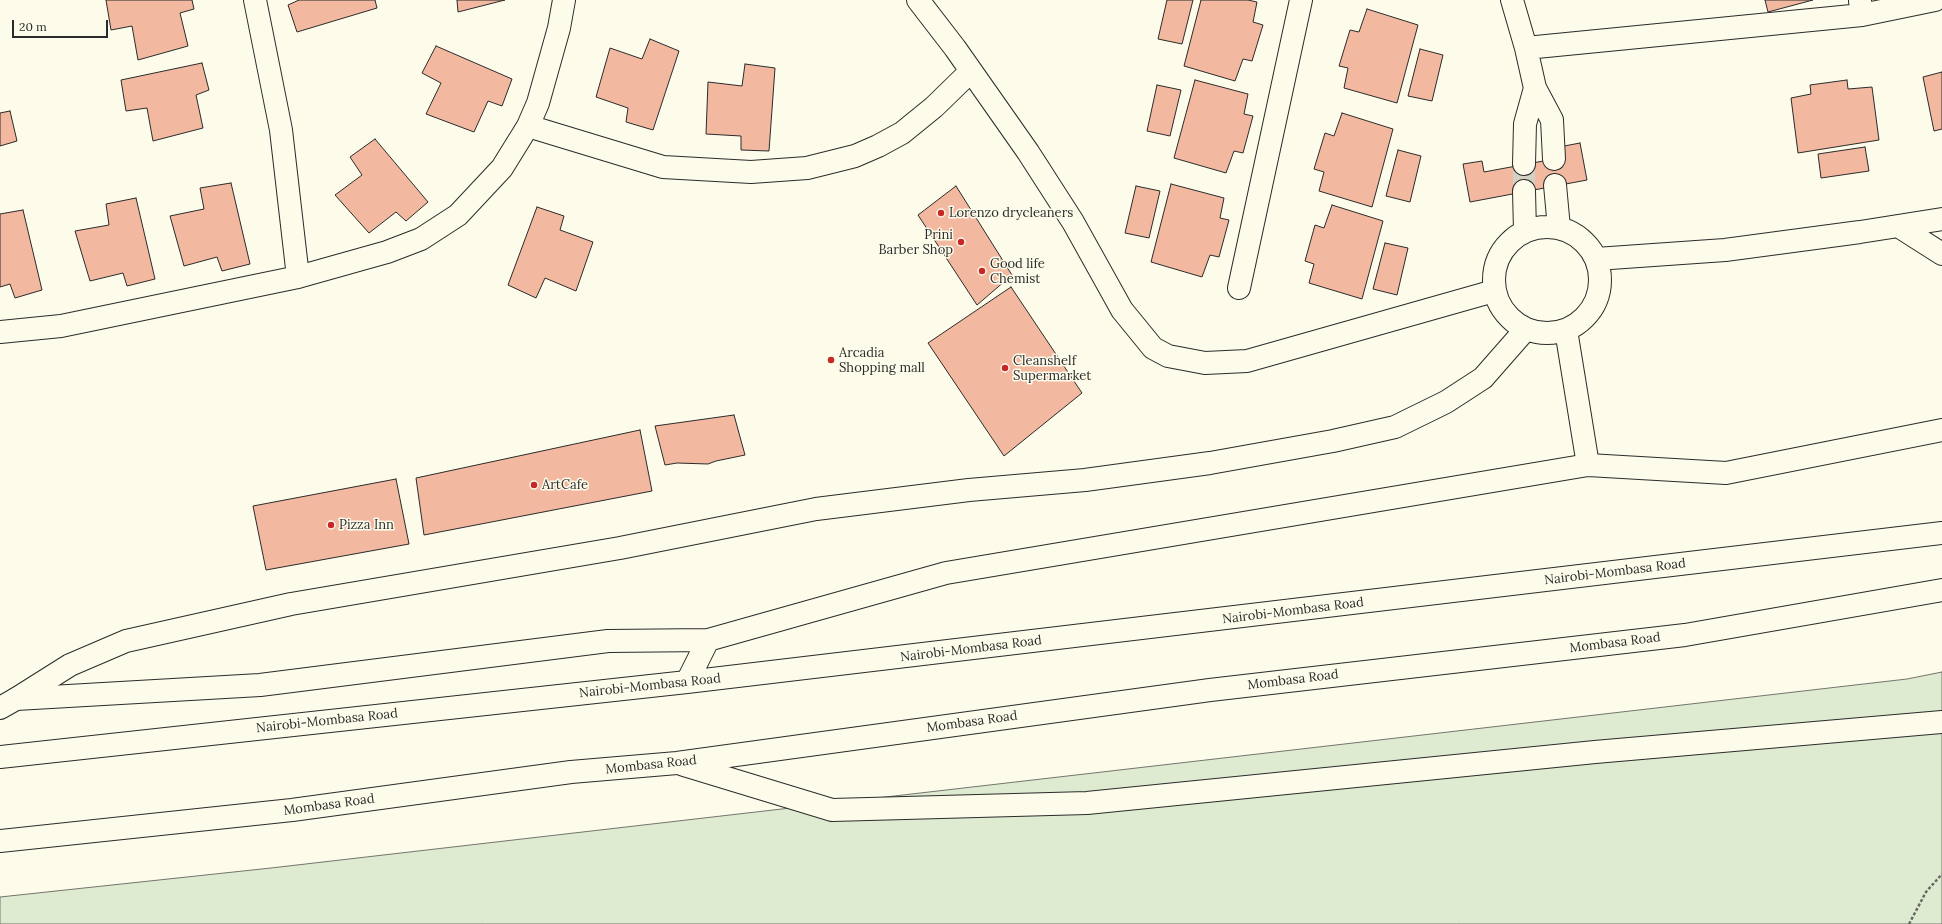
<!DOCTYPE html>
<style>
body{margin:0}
#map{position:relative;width:1942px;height:924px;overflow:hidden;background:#fdfbea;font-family:Lora,serif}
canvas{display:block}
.scale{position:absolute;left:12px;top:20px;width:96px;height:18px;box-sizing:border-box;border:2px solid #2b2b2b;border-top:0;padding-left:5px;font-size:12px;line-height:14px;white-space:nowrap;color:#2b2b2b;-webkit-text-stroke:3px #fdfbea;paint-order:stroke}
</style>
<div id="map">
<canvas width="1942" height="924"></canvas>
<div class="scale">20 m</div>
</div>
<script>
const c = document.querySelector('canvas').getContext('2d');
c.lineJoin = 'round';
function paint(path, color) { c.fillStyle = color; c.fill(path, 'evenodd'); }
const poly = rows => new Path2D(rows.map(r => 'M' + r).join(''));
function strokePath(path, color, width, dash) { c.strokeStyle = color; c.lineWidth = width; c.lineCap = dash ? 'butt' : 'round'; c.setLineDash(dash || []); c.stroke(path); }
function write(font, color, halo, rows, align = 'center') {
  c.font = font + ' Lora,serif'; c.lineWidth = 3; c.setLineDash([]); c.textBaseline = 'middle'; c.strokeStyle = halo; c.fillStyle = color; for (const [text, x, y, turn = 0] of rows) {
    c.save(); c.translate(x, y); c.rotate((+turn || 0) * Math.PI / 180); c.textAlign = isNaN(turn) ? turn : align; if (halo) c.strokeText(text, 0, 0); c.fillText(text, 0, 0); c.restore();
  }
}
const green = poly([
 [1942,672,1942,924,0,924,0,897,271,868,1907,679,1942,672]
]);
paint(green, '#deebd1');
strokePath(green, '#74746e', 1);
const building = poly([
 [106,0,192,0,194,9,180,13,188,46,138,60,132,26,111,30,106,0],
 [299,0,375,0,377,8,297,32,288,5,299,0],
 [457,0,505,0,458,12,457,0],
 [1167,0,1193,0,1182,44,1158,39,1167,0],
 [1201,0,1248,0,1257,2,1253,22,1263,25,1252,61,1243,59,1235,81,1184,66,1201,0],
 [1765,0,1813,0,1768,12,1765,0],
 [1367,9,1418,25,1397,103,1344,88,1348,68,1339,66,1350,30,1359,32,1367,9],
 [650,39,679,51,653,130,626,122,628,108,596,97,610,48,642,59,650,39],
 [436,46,512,79,502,106,488,101,474,132,426,114,441,83,422,73,436,46],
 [1420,49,1443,55,1432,101,1408,96,1420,49],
 [202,63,209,90,196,95,203,128,153,141,147,108,126,111,121,80,202,63],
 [745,64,775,68,769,151,741,150,741,136,706,134,708,82,742,86,745,64],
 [1942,72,1942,129,1934,131,1923,77,1942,72],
 [1195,80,1248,94,1244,114,1253,116,1243,153,1234,151,1226,173,1174,158,1195,80],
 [1847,80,1848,89,1872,87,1879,140,1798,153,1791,98,1811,94,1810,85,1847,80],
 [1157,85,1181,90,1170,136,1147,131,1157,85],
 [10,111,17,141,0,146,0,113,10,111],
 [1342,113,1393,129,1372,207,1319,191,1324,172,1314,169,1325,133,1334,136,1342,113],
 [375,139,428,202,406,221,396,212,369,233,335,195,362,175,350,157,375,139],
 [1580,143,1587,180,1470,202,1463,164,1482,161,1484,172,1554,159,1559,147,1580,143],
 [1865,147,1869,171,1821,178,1818,154,1865,147],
 [1398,150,1421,156,1410,202,1386,196,1398,150],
 [231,183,250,264,222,271,217,257,184,266,170,216,204,209,200,188,231,183],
 [1171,184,1224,198,1220,218,1229,220,1219,257,1210,255,1202,277,1151,262,1171,184],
 [956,186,1012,275,977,305,918,215,956,186],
 [1136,186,1160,191,1149,238,1125,233,1136,186],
 [136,198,155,279,127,286,123,273,90,281,75,231,109,225,106,204,136,198],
 [1332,205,1383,221,1362,299,1309,283,1314,264,1305,261,1315,225,1324,228,1332,205],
 [537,207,564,216,560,230,593,242,576,291,545,278,536,298,508,285,537,207],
 [23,210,42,290,15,298,10,284,0,287,0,214,23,210],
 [1385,243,1408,248,1397,295,1373,289,1385,243],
 [1011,287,1082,393,1004,456,928,343,1011,287],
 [734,415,745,455,716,461,708,464,677,463,665,465,655,426,734,415],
 [640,430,652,491,424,535,416,478,640,430],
 [396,479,409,544,266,570,253,506,396,479]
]);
paint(building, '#f2b8a0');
strokePath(building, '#2b2b2b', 1);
strokePath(poly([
 [1524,191,1524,164]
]), '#d3d1c4', 22, [22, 11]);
const minor = poly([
 [255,0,281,130,298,277],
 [918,0,955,48,1028,152,1073,222,1122,310,1153,348,1168,356,1205,363,1247,361,1494,291],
 [1512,0,1526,48,1535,88],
 [1860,1,1862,15,1935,0],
 [1526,48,1862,15],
 [528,126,663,167,751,172,807,168,855,156,878,146,902,133,934,107,971,71],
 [1524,164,1525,124,1535,88,1552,120,1554,159],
 [1555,185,1559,228],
 [1524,191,1525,231],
 [1898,226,1942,254],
 '1494 280a53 53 0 1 1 106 0a53 53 0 1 1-106 0Z',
 [1596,259,1725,250,1860,232,1942,219],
 [1239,288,1301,0],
 [1566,330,1588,465],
 [0,332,61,326,298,277,387,252,421,239,458,215,502,168,528,126,538,103,559,28,564,0],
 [16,699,70,665,126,641,291,604,620,548,816,509,969,490,1085,480,1210,463,1333,441,1395,427,1446,402,1483,378,1526,329]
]);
const highway = poly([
 [687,682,708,640],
 [0,708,16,699,260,685,608,641,708,640,946,573,1588,465,1726,473,1942,430],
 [0,757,687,682,1942,533],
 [684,765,832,810,1087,803,1595,752,1942,722],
 [0,841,292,810,571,772,677,763,1210,690,1685,635,1942,590]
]);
strokePath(minor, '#2b2b2b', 24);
strokePath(highway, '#2b2b2b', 24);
strokePath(poly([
 [1909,924,1926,892,1942,874]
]), '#6a6964', 2.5, [3, 2]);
strokePath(minor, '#fdfbea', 22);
strokePath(highway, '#fdfbea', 22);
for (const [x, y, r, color] of [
 [941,213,4,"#c62828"],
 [961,242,4,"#c62828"],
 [982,271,4,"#c62828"],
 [831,360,4,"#c62828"],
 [1005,368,4,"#c62828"],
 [534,485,4,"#c62828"],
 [331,525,4,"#c62828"]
]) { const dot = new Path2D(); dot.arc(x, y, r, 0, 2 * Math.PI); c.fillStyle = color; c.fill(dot); strokePath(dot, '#fdfbea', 1.5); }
write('13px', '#2b2b2b', '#fdfbea', [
 ["Lorenzo drycleaners",949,213],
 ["Prini",953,235,"right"],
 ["Barber Shop",953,250,"right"],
 ["Good life",990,264],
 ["Chemist",990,279],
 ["Arcadia",839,353],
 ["Shopping mall",839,368],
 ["Cleanshelf",1013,361],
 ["Supermarket",1013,376],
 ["ArtCafe",542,485],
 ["Pizza Inn",339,525]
], 'left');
write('13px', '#2b2b2b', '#fdfbea', [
 ["Nairobi-Mombasa Road",1615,572,-7],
 ["Nairobi-Mombasa Road",1293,611,-7],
 ["Mombasa Road",1615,643,-7],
 ["Nairobi-Mombasa Road",971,649,-7],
 ["Mombasa Road",1293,680,-7],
 ["Nairobi-Mombasa Road",650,686,-6],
 ["Nairobi-Mombasa Road",327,721,-6],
 ["Mombasa Road",972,722,-8],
 ["Mombasa Road",651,765,-6],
 ["Mombasa Road",329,805,-8]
]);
</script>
